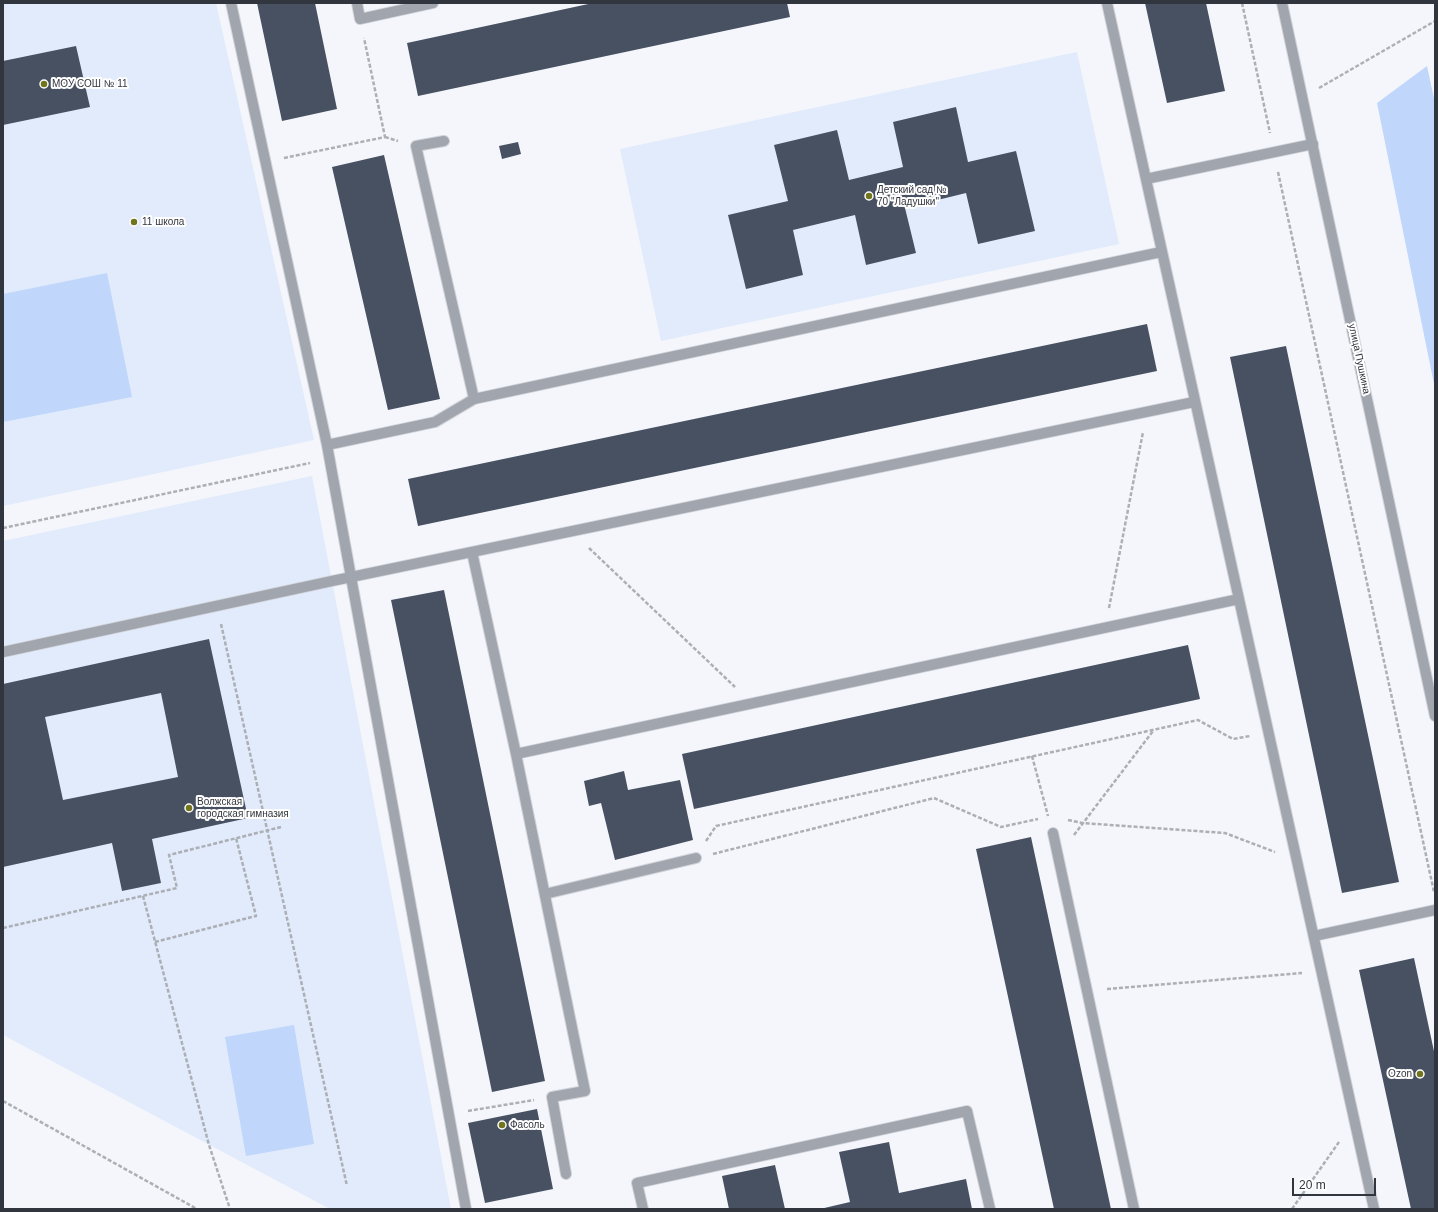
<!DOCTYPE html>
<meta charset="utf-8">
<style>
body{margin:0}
#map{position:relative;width:1438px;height:1212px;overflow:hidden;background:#f4f6fb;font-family:Arial,sans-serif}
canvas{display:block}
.frame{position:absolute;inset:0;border:4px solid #31353d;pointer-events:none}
.scale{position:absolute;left:1292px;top:1178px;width:84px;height:18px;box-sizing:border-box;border:2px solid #31353d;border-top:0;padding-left:5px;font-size:12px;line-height:14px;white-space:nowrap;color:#31353d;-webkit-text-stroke:3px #fff;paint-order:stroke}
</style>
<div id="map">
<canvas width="1438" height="1212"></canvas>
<div class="frame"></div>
<div class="scale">20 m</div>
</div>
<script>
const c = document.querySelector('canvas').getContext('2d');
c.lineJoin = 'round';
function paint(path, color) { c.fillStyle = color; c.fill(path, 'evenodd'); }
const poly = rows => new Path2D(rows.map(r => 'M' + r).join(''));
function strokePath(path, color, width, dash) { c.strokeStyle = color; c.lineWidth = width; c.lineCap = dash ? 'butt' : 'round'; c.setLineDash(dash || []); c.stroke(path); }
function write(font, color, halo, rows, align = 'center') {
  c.font = font + ' Arial,sans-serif'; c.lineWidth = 4; c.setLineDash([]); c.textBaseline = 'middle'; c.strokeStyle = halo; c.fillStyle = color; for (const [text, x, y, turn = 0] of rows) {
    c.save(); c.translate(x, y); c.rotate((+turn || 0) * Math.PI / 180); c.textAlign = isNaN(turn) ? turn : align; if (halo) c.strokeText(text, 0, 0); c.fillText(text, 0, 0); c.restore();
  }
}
paint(poly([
 [3,3,216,3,314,440,3,506],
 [1077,52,1119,244,661,341,620,149],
 [312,476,332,581,451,1209,330,1209,3,1035,3,541]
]), '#e1ebfb');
paint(poly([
 [1427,66,1435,103,1435,389,1377,103],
 [107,273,132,397,3,422,3,294],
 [294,1025,314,1144,246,1156,225,1037]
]), '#c0d6fb');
paint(poly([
 [257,3,315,3,337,109,282,121],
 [593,3,787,3,790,17,418,96,407,43],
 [1145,3,1206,3,1225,91,1167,103],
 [76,46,90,107,3,125,3,61],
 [956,107,968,162,1016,151,1035,231,978,244,966,193,905,208,916,253,866,265,855,215,793,230,803,275,746,289,728,215,788,201,774,145,837,130,849,180,903,167,893,122],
 [518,142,521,154,502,159,499,146],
 [384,155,440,399,388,410,332,167],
 [1147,324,1157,371,418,526,408,479],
 [1286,346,1399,882,1342,893,1230,357],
 [444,590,545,1081,492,1092,391,600],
 [209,639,248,818,152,839,161,883,122,891,112,843,3,867,3,684],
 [161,693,178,777,63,800,45,717],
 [1188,645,1200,699,694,809,682,754],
 [624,771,628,790,680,780,693,840,615,860,601,803,589,806,584,781],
 [1031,837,1111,1209,1054,1209,976,849],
 [1414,958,1435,1056,1435,1209,1411,1209,1359,970],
 [537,1109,553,1189,485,1203,468,1123],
 [889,1142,899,1193,966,1179,972,1209,820,1209,850,1202,839,1152],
 [775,1165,785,1209,729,1209,722,1176]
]), '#475162');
const service = poly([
 [231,3,327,445,466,1209],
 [357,3,360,19,433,3],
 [1107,3,1374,1209],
 [444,141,416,146,474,399],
 [1146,179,1313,144],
 [327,445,435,422,474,399,1161,252],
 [472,552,516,754,585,1091,552,1097,566,1174],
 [3,652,332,581,1194,402],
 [516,754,1239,599],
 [1053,833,1134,1209],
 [545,894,696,858],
 [1314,936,1435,910],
 [643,1209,637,1183,967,1111,990,1209]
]);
const tertiary = poly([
 [1282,3,1435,716]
]);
strokePath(service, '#d1d3d9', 12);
strokePath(tertiary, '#d1d3d9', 12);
strokePath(poly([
 [1242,3,1270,133],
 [1319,88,1435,21],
 [385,137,398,141],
 [284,158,385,137,364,38],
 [1278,172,1434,892],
 [3,528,310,463],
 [589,548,735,687],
 [1109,608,1143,432],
 [221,624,347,1186],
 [1032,756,1048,816],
 [1068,820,1082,823,1225,833,1275,852],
 [1074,835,1153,731],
 [706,841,716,826,1198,720,1233,739,1250,736],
 [713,854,934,798,1001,827,1038,819],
 [143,896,209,1145,230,1209],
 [3,928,177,888,169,855,281,827],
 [155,942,256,916,236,838],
 [1107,989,1302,973],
 [3,1101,197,1209],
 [468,1111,534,1100],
 [1292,1209,1339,1142]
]), '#acafb5', 2.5, [4, 2]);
strokePath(service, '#a0a5ae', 10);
strokePath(tertiary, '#a0a5ae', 10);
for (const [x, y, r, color] of [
 [44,84,4,"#71751c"],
 [869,196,4,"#71751c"],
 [134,222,4,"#71751c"],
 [189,808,4,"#71751c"],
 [1420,1074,4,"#71751c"],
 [502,1125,4,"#71751c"]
]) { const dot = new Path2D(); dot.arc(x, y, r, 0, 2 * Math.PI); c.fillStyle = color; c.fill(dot); strokePath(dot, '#fff', 1.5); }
write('10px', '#31353d', '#fff', [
 ["МОУ СОШ № 11",52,84],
 ["Детский сад №",877,190],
 ["70 \"Ладушки\"",877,202],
 ["11 школа",142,222],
 ["Волжская",197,802],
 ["городская гимназия",197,814],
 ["Ozon",1412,1074,"right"],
 ["Фасоль",510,1125]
], 'left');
write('10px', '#31353d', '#fff', [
 ["улица Пушкина",1359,359,78]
]);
</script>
